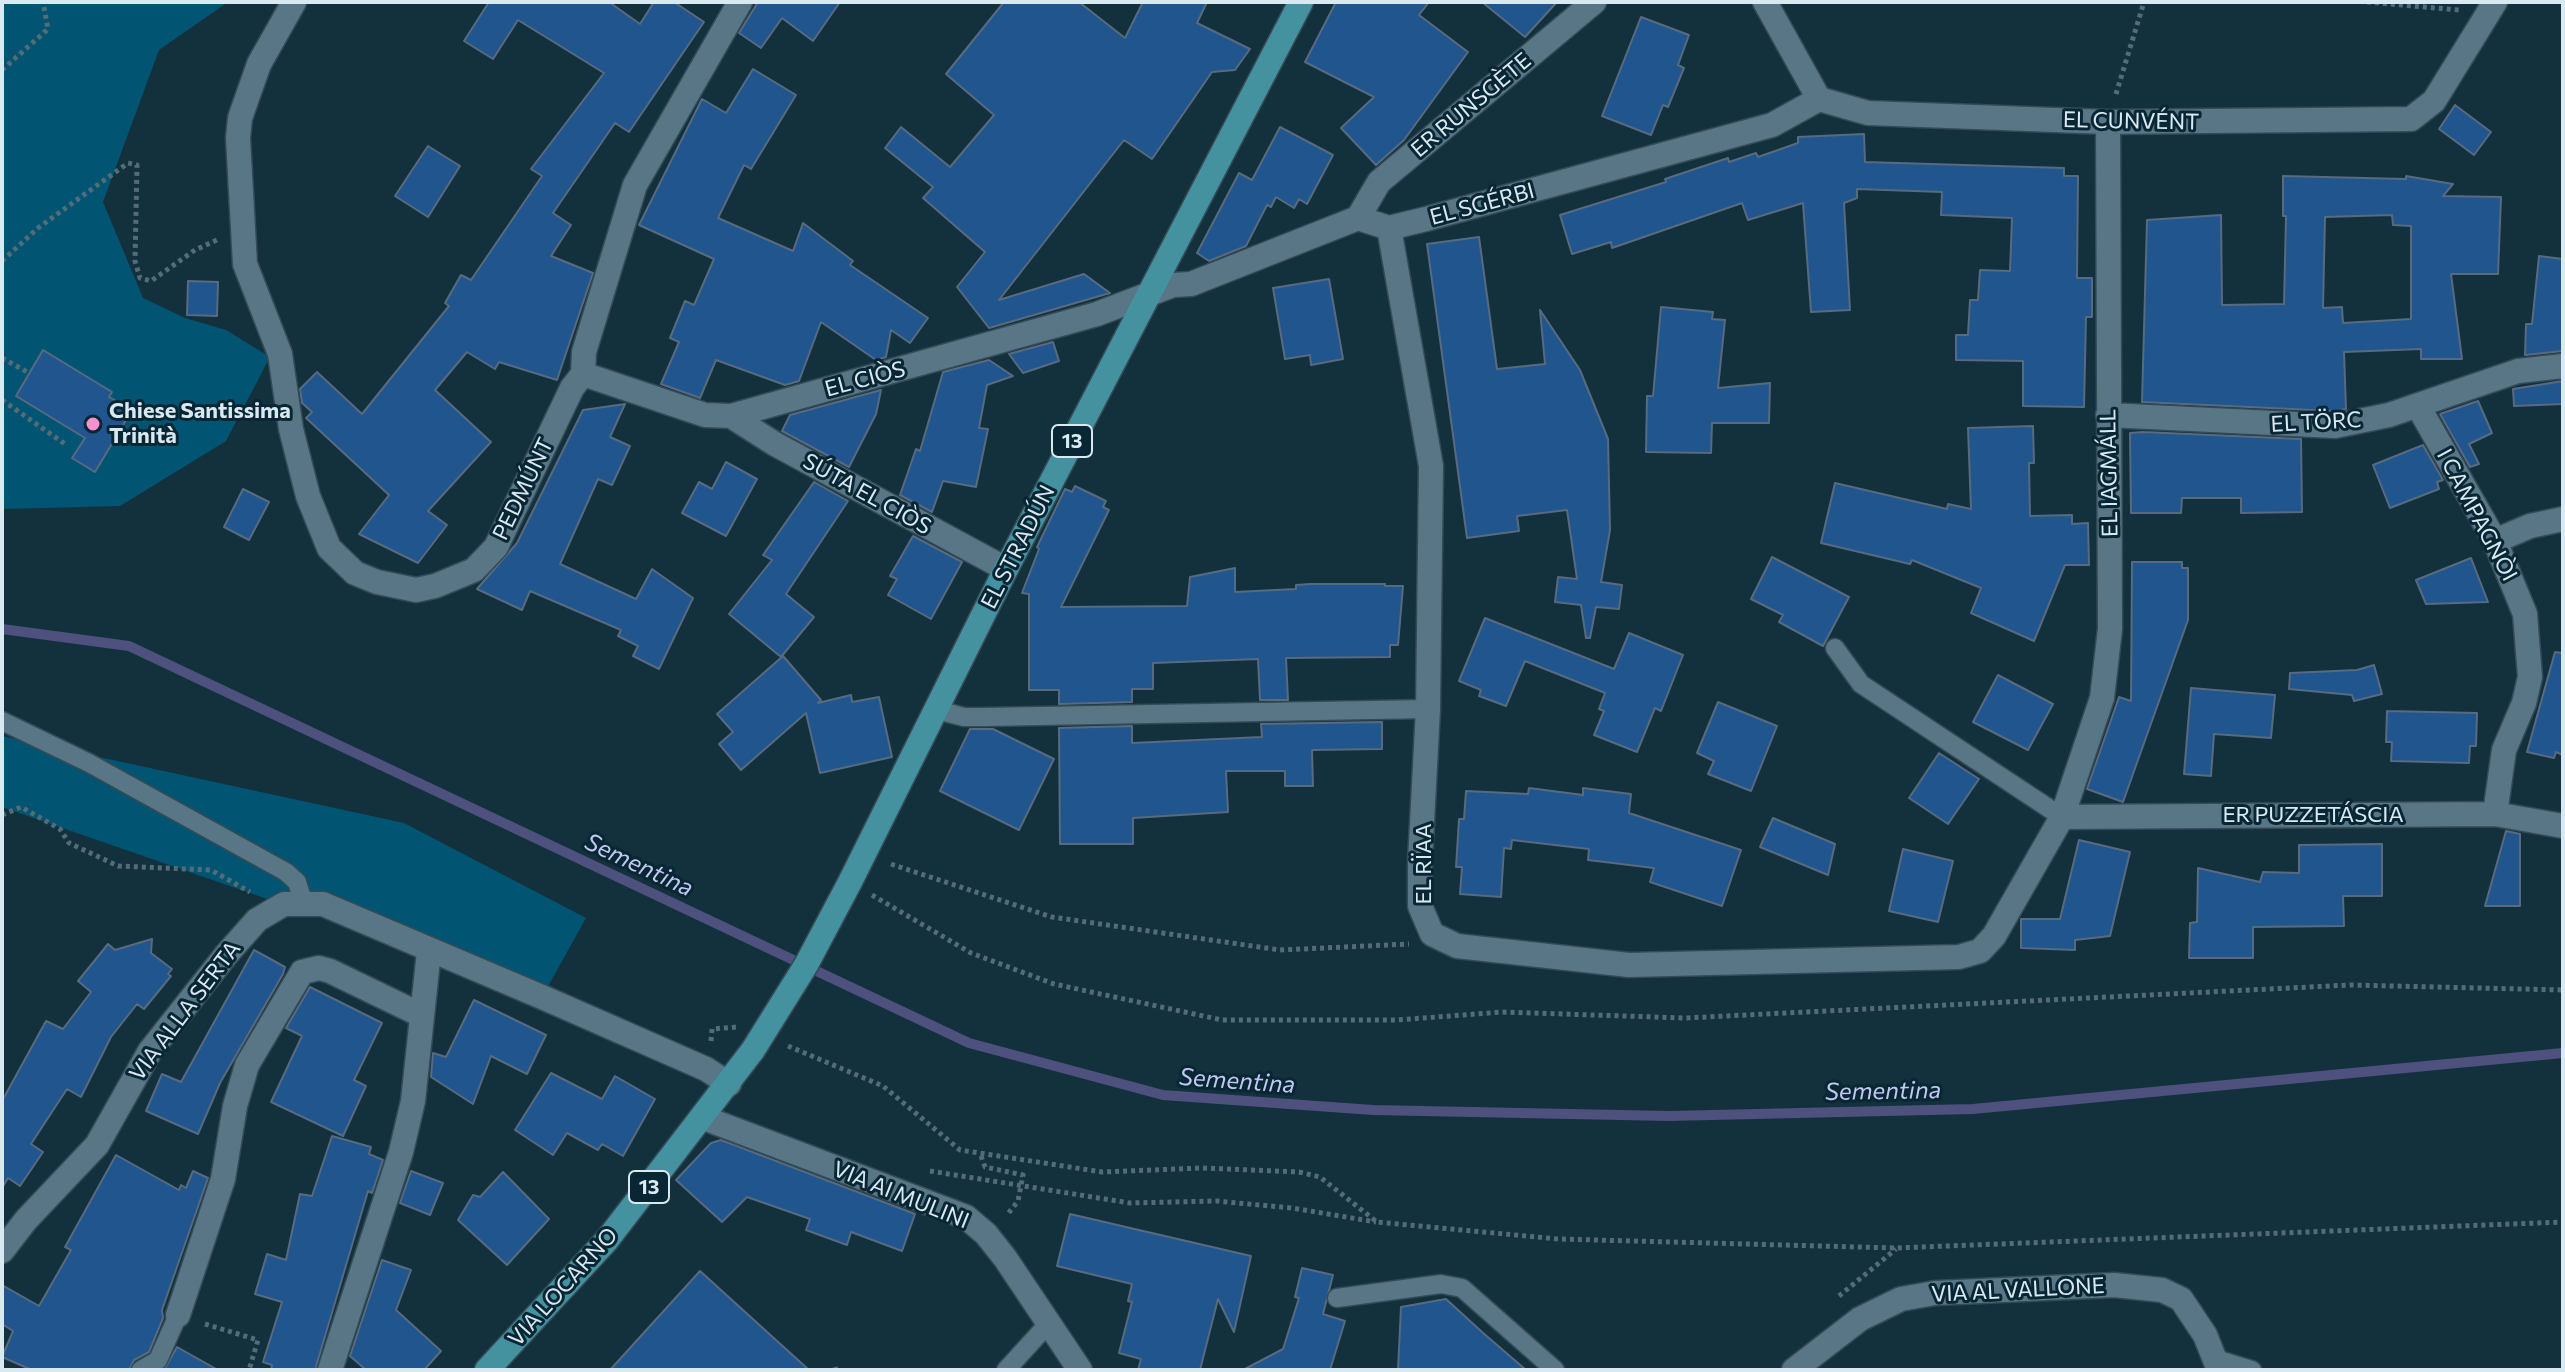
<!DOCTYPE html>
<meta charset="utf-8">
<style>
body{margin:0}
#map{position:relative;width:2565px;height:1372px;overflow:hidden;background:#13303d;font-family:Commissioner,sans-serif}
canvas{display:block}
.frame{position:absolute;inset:0;border:4px solid #d9e9f2;pointer-events:none}
</style>
<div id="map">
<canvas width="2565" height="1372"></canvas>
<div class="frame"></div>
</div>
<script>
const c = document.querySelector('canvas').getContext('2d');
c.lineJoin = 'round';
function paint(path, color) { c.fillStyle = color; c.fill(path, 'evenodd'); }
const poly = rows => new Path2D(rows.map(r => 'M' + r).join(''));
function strokePath(path, color, width, dash) { c.strokeStyle = color; c.lineWidth = width; c.lineCap = dash ? 'butt' : 'round'; c.setLineDash(dash || []); c.stroke(path); }
function write(font, color, halo, rows, align = 'center') {
  c.font = font + ' Commissioner,sans-serif'; c.lineWidth = 6; c.setLineDash([]); c.textBaseline = 'middle'; c.strokeStyle = halo; c.fillStyle = color; for (const [text, x, y, turn = 0] of rows) {
    c.save(); c.translate(x, y); c.rotate((+turn || 0) * Math.PI / 180); c.textAlign = isNaN(turn) ? turn : align; if (halo) c.strokeText(text, 0, 0); c.fillText(text, 0, 0); c.restore();
  }
}
paint(poly([
 [2,2,228,2,159,50,103,202,143,298,185,318,226,330,270,357,226,441,120,506,2,509],
 [2,736,404,823,586,918,542,997,323,904,273,901,2,807]
]), '#025572');
strokePath(poly([
 [2,629,129,646,969,1043,1163,1095,1373,1110,1669,1116,1973,1109,2563,1053]
]), '#4e507e', 10);
const building = poly([
 [489,2,609,2,640,24,654,2,674,2,704,22,629,132,615,123,553,213,571,225,551,256,593,273,557,380,499,362,495,369,467,352,435,390,491,442,428,511,447,525,418,563,359,534,389,495,306,418,312,412,302,403,300,389,317,372,362,414,449,306,445,303,461,275,471,280,542,176,531,169,604,73,518,20,493,59,464,41,489,2],
 [758,2,840,2,813,41,782,18,761,48,739,33,758,2],
 [1004,2,1079,2,1125,38,1143,2,1207,2,1197,23,1250,49,1235,70,1212,72,1152,159,1124,140,999,300,1084,274,1110,293,989,328,957,287,985,252,923,198,933,187,885,148,901,127,950,167,994,115,946,74,1004,2],
 [1336,2,1429,2,1419,15,1468,52,1404,140,1376,165,1341,128,1374,97,1305,62,1336,2],
 [1482,2,1557,2,1525,37,1482,2],
 [1641,17,1689,35,1678,65,1684,68,1668,107,1663,105,1651,135,1602,116,1641,17],
 [753,69,796,95,751,169,744,165,718,218,793,251,803,223,853,261,850,265,928,318,910,343,891,330,886,357,876,360,821,322,799,381,785,385,716,360,700,398,661,384,679,342,670,338,685,301,694,305,714,259,639,225,702,99,726,113,753,69],
 [2455,105,2491,132,2474,155,2439,129,2455,105],
 [1280,127,1333,155,1307,204,1299,199,1294,208,1276,197,1271,207,1267,205,1246,246,1209,261,1197,253,1239,173,1252,180,1280,127],
 [1864,134,1865,162,2064,168,2064,176,2078,176,2077,278,2092,278,2092,317,2086,317,2084,407,2023,406,2023,361,1956,360,1956,335,1968,335,1970,300,1978,300,1980,270,2010,271,2012,218,1941,215,1942,192,1857,189,1857,198,1844,203,1850,310,1811,312,1803,203,1748,220,1742,203,1612,248,1611,242,1572,254,1560,215,1666,182,1665,179,1728,158,1729,162,1756,153,1758,157,1798,143,1798,137,1864,134],
 [428,146,460,166,428,217,395,196,428,146],
 [2283,176,2406,179,2406,176,2453,184,2443,196,2501,197,2498,274,2451,274,2462,359,2421,359,2421,349,2344,352,2346,409,2334,411,2142,402,2147,220,2221,215,2222,305,2284,304,2286,216,2283,216,2283,176],
 [2392,215,2393,225,2411,226,2411,319,2343,323,2342,307,2323,308,2325,217,2392,215],
 [1479,237,1497,369,1545,364,1540,310,1580,370,1608,439,1610,530,1601,582,1622,585,1619,609,1596,607,1590,638,1586,638,1581,605,1555,602,1558,577,1577,579,1567,510,1517,516,1519,531,1467,538,1427,244,1479,237],
 [2539,256,2563,259,2563,351,2525,355,2526,324,2532,324,2539,256],
 [1329,279,1343,359,1311,365,1310,355,1285,359,1273,288,1329,279],
 [188,281,218,282,217,316,187,315,188,281],
 [1661,307,1713,312,1712,319,1725,320,1718,388,1770,383,1769,423,1712,423,1711,453,1646,452,1647,396,1653,396,1661,307],
 [1053,342,1059,361,1023,373,1009,354,1053,342],
 [43,350,112,392,109,397,132,410,95,472,72,458,85,438,16,396,43,350],
 [989,360,1013,376,987,385,979,428,988,429,976,487,943,481,932,512,900,495,916,449,920,451,943,372,989,360],
 [2563,381,2563,404,2514,406,2513,389,2563,381],
 [881,390,876,414,849,467,782,431,790,415,881,390],
 [2478,401,2492,433,2469,444,2479,464,2470,467,2440,414,2478,401],
 [625,404,610,437,630,446,612,485,598,479,560,564,636,599,652,569,693,598,659,669,633,656,638,646,618,636,621,630,530,591,522,610,477,589,517,543,583,410,625,404],
 [2033,426,2034,463,2029,463,2030,516,2072,515,2072,524,2088,523,2089,565,2065,565,2034,641,1971,613,1981,588,1912,560,1910,564,1821,543,1835,483,1947,509,1948,504,1971,509,1968,428,2033,426],
 [2143,432,2301,439,2302,512,2241,513,2241,498,2182,498,2181,513,2131,513,2130,433,2143,432],
 [2423,445,2443,480,2437,482,2439,489,2390,508,2373,465,2423,445],
 [726,462,757,479,726,536,682,513,699,482,712,489,726,462],
 [814,482,848,501,786,594,814,617,781,657,729,614,772,560,763,555,814,482],
 [1075,486,1106,501,1103,507,1109,510,1061,607,1187,606,1190,577,1235,568,1235,592,1296,589,1296,585,1310,584,1385,584,1385,586,1403,586,1398,645,1390,645,1390,657,1286,658,1288,700,1260,700,1258,659,1153,663,1153,689,1132,689,1132,702,1059,704,1059,690,1029,690,1029,594,1022,593,1039,549,1037,547,1065,489,1072,492,1075,486],
 [243,489,269,502,249,540,224,527,243,489],
 [913,536,962,562,931,619,888,595,897,579,890,576,913,536],
 [1772,557,1849,597,1823,646,1779,622,1783,615,1751,599,1772,557],
 [2471,558,2488,602,2426,604,2416,580,2471,558],
 [2132,562,2182,562,2182,568,2188,568,2188,620,2123,802,2087,789,2119,697,2131,701,2132,562],
 [1485,618,1614,669,1629,633,1683,655,1661,711,1655,708,1637,752,1594,735,1604,711,1599,709,1605,693,1525,661,1506,706,1479,696,1481,690,1459,681,1485,618],
 [2555,652,2563,653,2563,755,2556,752,2554,758,2527,752,2555,652],
 [783,656,821,700,818,703,851,695,852,702,879,697,892,757,820,773,806,713,741,770,719,744,733,732,717,714,783,656],
 [2374,665,2382,694,2354,701,2352,695,2289,689,2290,673,2357,670,2374,665],
 [1998,675,2053,704,2028,750,1973,722,1998,675],
 [2191,688,2275,695,2271,738,2214,734,2211,776,2184,774,2191,688],
 [1718,702,1777,726,1751,791,1708,774,1714,761,1697,753,1718,702],
 [2387,711,2477,713,2476,746,2470,746,2469,763,2391,761,2392,742,2386,742,2387,711],
 [1382,722,1382,749,1312,750,1313,786,1285,786,1285,771,1226,771,1228,812,1133,818,1133,844,1060,844,1059,728,1132,726,1132,743,1262,737,1261,724,1382,722],
 [970,729,993,729,1054,759,1019,830,940,791,970,729],
 [1939,753,1979,779,1948,824,1909,798,1939,753],
 [1529,788,1583,795,1583,788,1631,794,1629,813,1741,850,1722,906,1650,882,1654,868,1588,860,1589,849,1512,840,1511,849,1504,848,1501,897,1460,894,1462,867,1456,867,1459,819,1464,819,1466,791,1528,794,1529,788],
 [1773,818,1835,844,1828,875,1760,847,1773,818],
 [2506,831,2520,834,2520,906,2485,906,2506,831],
 [2079,840,2130,852,2110,936,2075,940,2075,950,2021,948,2021,919,2060,919,2079,840],
 [2382,844,2382,896,2343,896,2344,926,2253,927,2253,958,2189,958,2190,923,2197,922,2198,868,2260,882,2263,872,2299,873,2299,845,2382,844],
 [1903,849,1953,861,1938,922,1889,911,1903,849],
 [152,939,151,953,172,969,168,974,171,976,144,1009,137,1004,111,1037,81,1097,67,1089,31,1144,43,1152,20,1186,8,1178,2,1188,2,1101,46,1021,63,1029,91,992,78,981,108,944,115,950,152,939],
 [254,950,285,967,283,974,220,1083,198,1134,146,1111,162,1074,181,1082,254,950],
 [310,987,382,1023,354,1080,366,1086,343,1136,271,1102,302,1036,286,1028,310,987],
 [474,1000,546,1035,527,1074,491,1056,473,1104,431,1077,433,1053,446,1057,474,1000],
 [551,1073,602,1099,615,1076,655,1099,623,1156,602,1144,598,1150,567,1133,553,1155,515,1130,551,1073],
 [332,1136,371,1147,369,1154,383,1160,372,1193,368,1191,315,1370,271,1370,272,1365,263,1362,282,1302,255,1294,267,1254,286,1260,300,1194,312,1196,332,1136],
 [721,1140,915,1214,902,1251,851,1232,847,1245,806,1230,810,1219,747,1197,722,1222,676,1180,711,1143,721,1140],
 [116,1155,179,1190,181,1185,186,1188,193,1171,208,1178,162,1310,163,1318,149,1352,134,1360,129,1370,32,1370,2,1357,13,1331,2,1324,2,1285,39,1306,71,1250,65,1247,116,1155],
 [411,1171,443,1183,430,1215,400,1203,411,1171],
 [503,1172,549,1219,507,1265,458,1220,473,1195,480,1197,503,1172],
 [1070,1214,1251,1256,1234,1332,1218,1299,1200,1370,1138,1370,1141,1359,1119,1353,1132,1302,1128,1301,1132,1284,1057,1266,1070,1214],
 [382,1260,411,1270,396,1310,441,1351,424,1370,366,1370,350,1356,382,1260],
 [1302,1268,1333,1275,1323,1314,1345,1321,1330,1370,1243,1370,1283,1349,1299,1298,1295,1297,1302,1268],
 [700,1271,809,1370,610,1370,700,1271],
 [1446,1299,1482,1332,1526,1370,1398,1370,1401,1307,1446,1299],
 [177,1347,218,1370,164,1370,177,1347]
]);
paint(building, '#21558d');
strokePath(building, '#576a80', 2);
const lane = poly([
 [1835,648,1861,684,2062,817],
 [937,710,964,717,984,717,1428,709],
 [2,721,89,763,286,872,297,882,303,901],
 [1337,1298,1441,1284,1462,1288,1555,1370],
 [2216,1359,2252,1370],
 [141,1370,158,1360,178,1315],
 [1006,1370,1048,1324]
]);
const street = poly([
 [294,2,259,64,240,118,238,138,245,264,280,354,291,429,308,496,329,548,355,573,377,582,416,590,435,586,474,570,496,547,572,388,583,374,584,352,635,185,740,2],
 [1765,2,1819,99,1868,113,2108,122,2411,119,2434,101,2495,2],
 [1358,218,1379,182,1594,2],
 [1389,228,1431,466,1428,709,1420,861,1420,906,1432,934,1457,946,1629,965,1959,957,1980,951,1994,936,2062,817,2102,698,2110,629,2108,122],
 [583,374,705,415,731,416,1097,314,1173,285,1191,284,1358,218,1389,228,1426,219,1772,125,1819,99],
 [2418,406,2495,541,2525,614,2530,677,2524,703,2504,750,2495,814],
 [2108,415,2335,426,2389,415,2518,371,2563,366],
 [731,416,775,444,1006,569],
 [2495,541,2530,526,2563,519],
 [2062,817,2495,814,2563,826],
 [704,1118,966,1217,986,1234,1005,1258,1080,1370],
 [2,1251,26,1220,97,1145,150,1051,226,955,257,920,284,904,323,904,542,997,706,1069,729,1084],
 [178,1315,223,1179,235,1106,247,1065,302,972,319,968,330,971,421,1015],
 [330,1370,401,1152,413,1101,429,951],
 [1794,1370,1860,1319,1901,1299,1935,1293,2114,1285,2162,1290,2181,1299,2205,1335,2219,1370]
]);
const primary = poly([
 [850,882,1006,569,1301,2],
 [487,1370,607,1240,753,1050]
]);
strokePath(lane, '#344a55', 21);
strokePath(street, '#344a55', 27);
strokePath(primary, '#344a55', 27);
strokePath(poly([
 [2367,2,2459,10],
 [2,70,48,29,43,2],
 [2116,94,2144,2],
 [2,261,38,228,128,163,137,165,135,261,140,278,151,281,195,250,217,240],
 [2,358,29,373],
 [2,400,65,444],
 [2,815,21,807,60,829,69,843,118,866,211,870,250,892],
 [891,864,1052,917,1280,950,1409,944],
 [872,895,971,953,1054,984,1222,1020,1397,1020,1502,1012,1685,1018,2350,985,2563,990],
 [711,1041,712,1029,737,1027],
 [788,1046,883,1086,960,1150,1102,1172,1202,1168,1299,1172,1320,1177,1377,1222,1558,1239,1896,1248,2563,1222],
 [981,1156,985,1167,1023,1175,1018,1201,1007,1215],
 [930,1171,1130,1203,1216,1201,1292,1208,1376,1222],
 [1839,1296,1896,1249],
 [205,1324,258,1340,249,1370],
 [835,1367,836,1370]
]), '#546c78', 5, [4, 4]);
strokePath(lane, '#587685', 18);
strokePath(street, '#587685', 24);
strokePath(primary, '#44919f', 24);
const primaryBridge = poly([
 [753,1050,806,965,850,882]
]);
strokePath(primaryBridge, '#344a55', 27, []);
strokePath(primaryBridge, '#44919f', 24);
for (const [x, y, r, color] of [
 [93,424,8,"#f690cf"]
]) { const dot = new Path2D(); dot.arc(x, y, r, 0, 2 * Math.PI); c.fillStyle = color; c.fill(dot); strokePath(dot, '#082633', 3); }
for (const [x, y, w] of [
 [1072,441,40],
 [649,1187,40]
]) { const box = new Path2D(); box.roundRect(x - w / 2, y - 16, w, 32, 6); c.fillStyle = '#082633'; c.fill(box); strokePath(box, '#d9e9f2', 2); }
write('bold 20px', '#d9e9f2', null, [
 ["13",1072,441],
 ["13",649,1187]
]);
write('22px', '#d9e9f2', '#082633', [
 ["ER RUNSGÈTE",1471,105,-40],
 ["EL CUNVÉNT",2131,121,1],
 ["EL SGÉRBI",1482,204,-15],
 ["EL CIÒS",865,379,-15],
 ["EL TÖRC",2316,422,-3],
 ["EL IAGMÁLL",2109,473,-91],
 ["PEDMÚNT",523,489,-64],
 ["SÚTA EL CIÒS",867,494,29],
 ["I CAMPAGNÒI",2477,515,62],
 ["EL STRADÚN",1018,547,-63],
 ["ER PUZZETÁSCIA",2313,815],
 ["EL RÏAA",1424,864,-90],
 ["VIA ALLA SERTA",185,1011,-53],
 ["VIA AI MULINI",901,1195,22],
 ["VIA LOCARNO",563,1287,-48],
 ["VIA AL VALLONE",2018,1290,-3]
]);
write('bold 22px', '#d9e9f2', '#082633', [
 ["Chiese Santissima",109,411],
 ["Trinità",109,436]
], 'left');
write('italic 24px', '#c1c9f0', '#082633', [
 ["Sementina",639,865,25],
 ["Sementina",1237,1081,4],
 ["Sementina",1883,1091,-1]
]);
</script>
